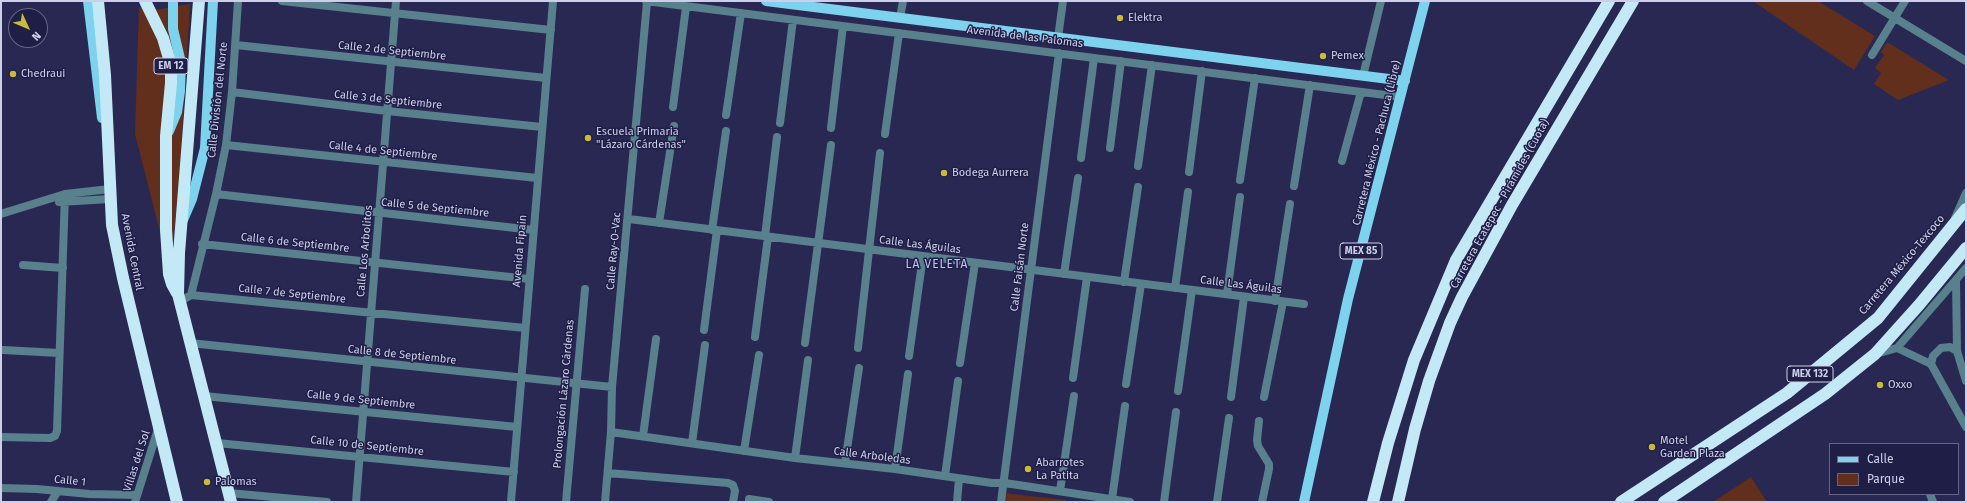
<!DOCTYPE html>
<meta charset="utf-8">
<style>
body{margin:0}
#map{position:relative;width:1967px;height:503px;overflow:hidden;background:#292852;font-family:"Fira Sans",sans-serif}
canvas{display:block}
.frame{position:absolute;inset:0;border:2px solid #cdcfea;pointer-events:none}
.legend{position:absolute;left:1829px;top:443px;width:130px;height:52px;box-sizing:border-box;background:#1f1e47;border:1px solid #656588;margin:0;padding:5px 7px;list-style:none;font-size:12px;color:#cdcfea}
.legend li{display:flex;align-items:center;gap:8px;height:20px}
.legend b{width:20px;border:1px solid #656588}
.north{position:absolute;left:8px;top:8px;width:40px;height:40px;box-sizing:border-box;background:#1f1e47;border:1px solid #656588;border-radius:50%;rotate:134deg;font-size:11px;font-weight:700;line-height:16px;text-align:center;color:#cdcfea}
.north::after{content:'';display:block;margin:auto;width:14px;height:18px;background:#cbba39;clip-path:polygon(50% 0,100% 100%,50% 72%,0 100%)}
</style>
<div id="map">
<canvas width="1967" height="503"></canvas>
<div class="frame"></div>
<ul class="legend">
<li><b style="height:5px;background:#7dd2ee"></b>Calle</li>
<li><b style="height:11px;background:#612f1c"></b>Parque</li>
</ul>
<div class="north">N</div>
</div>
<script>
const c = document.querySelector('canvas').getContext('2d');
c.lineJoin = 'round';
function paint(path, color) { c.fillStyle = color; c.fill(path, 'evenodd'); }
const poly = rows => new Path2D(rows.map(r => 'M' + r).join(''));
function strokePath(path, color, width, dash) { c.strokeStyle = color; c.lineWidth = width; c.lineCap = dash ? 'butt' : 'round'; c.setLineDash(dash || []); c.stroke(path); }
function write(font, color, halo, rows, align = 'center') {
  c.font = font + ' "Fira Sans",sans-serif'; c.lineWidth = 3; c.setLineDash([]); c.textBaseline = 'middle'; c.strokeStyle = halo; c.fillStyle = color; for (const [text, x, y, turn = 0] of rows) {
    c.save(); c.translate(x, y); c.rotate((+turn || 0) * Math.PI / 180); c.textAlign = isNaN(turn) ? turn : align; if (halo) c.strokeText(text, 0, 0); c.fillText(text, 0, 0); c.restore();
  }
}
paint(poly([
 [1818,1,1875,36,1854,70,1754,2],
 [190,4,179,184,170,271,135,134,139,7,154,10],
 [1887,42,1949,80,1898,100,1874,84,1881,73,1875,68,1884,55,1881,52],
 [1751,477,1767,502,1713,502],
 [1003,493,1066,500,1066,502,1002,502]
]), '#612f1c');
strokePath(poly([
 [282,1,551,30],
 [646,1,1401,97],
 [1867,1,1966,61],
 [900,18,903,1],
 [1058,38,1063,1],
 [236,45,546,78],
 [1872,55,1905,1],
 [1363,76,1381,1],
 [232,92,387,111,542,127],
 [673,107,686,7],
 [726,115,741,13],
 [780,123,793,20],
 [831,128,843,26],
 [885,134,899,33],
 [226,145,537,178],
 [1110,148,1121,61],
 [1081,158,1094,58],
 [1342,161,1361,92],
 [1138,166,1152,65],
 [1189,172,1202,71],
 [1240,180,1255,78],
 [1294,186,1310,85],
 [216,194,533,230],
 [59,202,110,199],
 [1,214,65,194,110,189],
 [1955,218,1966,193],
 [629,219,1304,304],
 [659,223,674,126],
 [712,230,726,131],
 [765,236,777,137],
 [202,244,529,279],
 [23,265,63,268],
 [1064,274,1078,178],
 [1956,280,1957,351,1966,381],
 [1124,282,1138,187],
 [1175,288,1188,192],
 [1227,294,1240,197],
 [191,295,216,194,226,145,232,92,238,1],
 [1275,301,1290,204],
 [179,302,191,295,525,328],
 [704,330,717,230],
 [755,337,768,237],
 [190,343,612,387],
 [805,343,831,145],
 [858,348,880,153],
 [1897,348,1931,364,1966,427],
 [3,350,59,353],
 [1876,354,1897,348,1966,268],
 [909,356,923,256],
 [960,363,975,263],
 [1931,364,1933,356,1941,348,1950,347,1957,351],
 [1073,378,1087,277],
 [1126,384,1141,284],
 [1178,391,1192,290],
 [204,396,517,427],
 [1231,397,1244,297],
 [1264,397,1283,302],
 [1259,421,1257,440,1258,446,1269,464,1269,469,1262,502],
 [611,432,795,458,895,469,992,483,1005,483,1130,502],
 [643,436,656,339],
 [1,437,50,438,55,436,57,431,65,194],
 [217,443,514,472],
 [692,443,705,345],
 [744,451,759,355],
 [795,458,808,360],
 [845,463,859,368],
 [895,469,908,374],
 [608,473,728,483,733,485,735,491,733,502],
 [945,476,958,381],
 [1,488,37,489,89,494,137,495],
 [1060,491,1074,396],
 [229,493,327,502],
 [1930,494,1933,502],
 [1112,499,1125,406],
 [51,502,58,491],
 [135,502,158,429],
 [356,502,396,1],
 [511,502,553,1],
 [566,502,585,289],
 [605,502,611,432,612,387,647,2],
 [749,502,749,499,769,502],
 [957,502,959,479],
 [1001,502,1059,53],
 [1164,502,1176,412],
 [1217,502,1229,418]
]), '#59808d', 8);
strokePath(poly([
 [88,1,102,118],
 [766,1,1405,81],
 [169,131,177,112,180,91,181,63,173,29,173,1],
 [183,220,192,199,205,148,213,1],
 [1304,502,1348,299,1425,1]
]), '#7dd2ee', 10);
strokePath(poly([
 [98,1,105,75,112,225,123,278,177,502],
 [145,1,163,38,171,65,171,83,166,136,166,230,169,274,172,284,177,293],
 [199,1,179,253,178,294,231,502],
 [1373,502,1388,443,1414,360,1456,260,1609,1],
 [1398,502,1415,429,1429,381,1450,323,1462,297,1512,205,1633,1],
 [1621,502,1787,393,1878,318,1966,209],
 [1664,502,1825,394,1875,354,1919,305,1966,248]
]), '#c4e9f6', 12);
for (const [x, y, r, color] of [
 [1120,18,4,"#cbba39"],
 [1323,56,4,"#cbba39"],
 [13,74,4,"#cbba39"],
 [588,138,4,"#cbba39"],
 [944,173,4,"#cbba39"],
 [1880,385,4,"#cbba39"],
 [1652,447,4,"#cbba39"],
 [1028,469,4,"#cbba39"],
 [207,482,4,"#cbba39"]
]) { const dot = new Path2D(); dot.arc(x, y, r, 0, 2 * Math.PI); c.fillStyle = color; c.fill(dot); strokePath(dot, '#1f1e47', 1.5); }
for (const [x, y, w] of [
 [171,66,34],
 [1361,251,42],
 [1810,374,46]
]) { const box = new Path2D(); box.roundRect(x - w / 2, y - 8, w, 16, 3); c.fillStyle = '#1f1e47'; c.fill(box); strokePath(box, '#cdcfea', 1); }
write('bold 10px', '#cdcfea', null, [
 ["EM 12",171,66],
 ["MEX 85",1361,251],
 ["MEX 132",1810,374]
]);
write('11px', '#cdcfea', '#1f1e47', [
 ["Elektra",1128,18],
 ["Pemex",1331,56],
 ["Chedraui",21,74],
 ["Escuela Primaria",596,132],
 ["\"Lázaro Cárdenas\"",596,145],
 ["Bodega Aurrera",952,173],
 ["Oxxo",1888,385],
 ["Motel",1660,441],
 ["Garden Plaza",1660,454],
 ["Abarrotes",1036,463],
 ["La Patita",1036,476],
 ["Palomas",215,482]
], 'left');
write('11px', '#cdcfea', '#1f1e47', [
 ["Avenida de las Palomas",1025,37,7],
 ["Calle 2 de Septiembre",392,51,6],
 ["Calle División del Norte",218,100,-84],
 ["Calle 3 de Septiembre",388,100,6],
 ["Carretera México - Pachuca (Libre)",1377,143,-76],
 ["Calle 4 de Septiembre",383,151,6],
 ["Carretera Ecatepec - Pirámides (Cuota)",1500,204,-61],
 ["Calle 5 de Septiembre",435,208,6],
 ["Calle 6 de Septiembre",295,243,6],
 ["Calle Las Águilas",920,245,7],
 ["Calle Los Arbolitos",365,251,-85],
 ["Avenida Fipain",520,251,-85],
 ["Calle Ray-O-Vac",614,251,-85],
 ["Avenida Central",132,252,79],
 ["Carretera México-Texcoco",1902,265,-50],
 ["Calle Faisán Norte",1020,267,-83],
 ["Calle Las Águilas",1241,285,7],
 ["Calle 7 de Septiembre",292,294,6],
 ["Calle 8 de Septiembre",402,355,6],
 ["Prolongación Lázaro Cárdenas",564,394,-85],
 ["Calle 9 de Septiembre",361,400,6],
 ["Calle 10 de Septiembre",367,446,6],
 ["Calle Arboledas",872,456,7],
 ["Villas del Sol",137,461,-72],
 ["Calle 1",70,481,6]
]);
c.letterSpacing = '1px';
write('12px', '#c0c4f8', '#1f1e47', [
 ["LA VELETA",937,265]
]);
c.letterSpacing = '0px';
</script>
